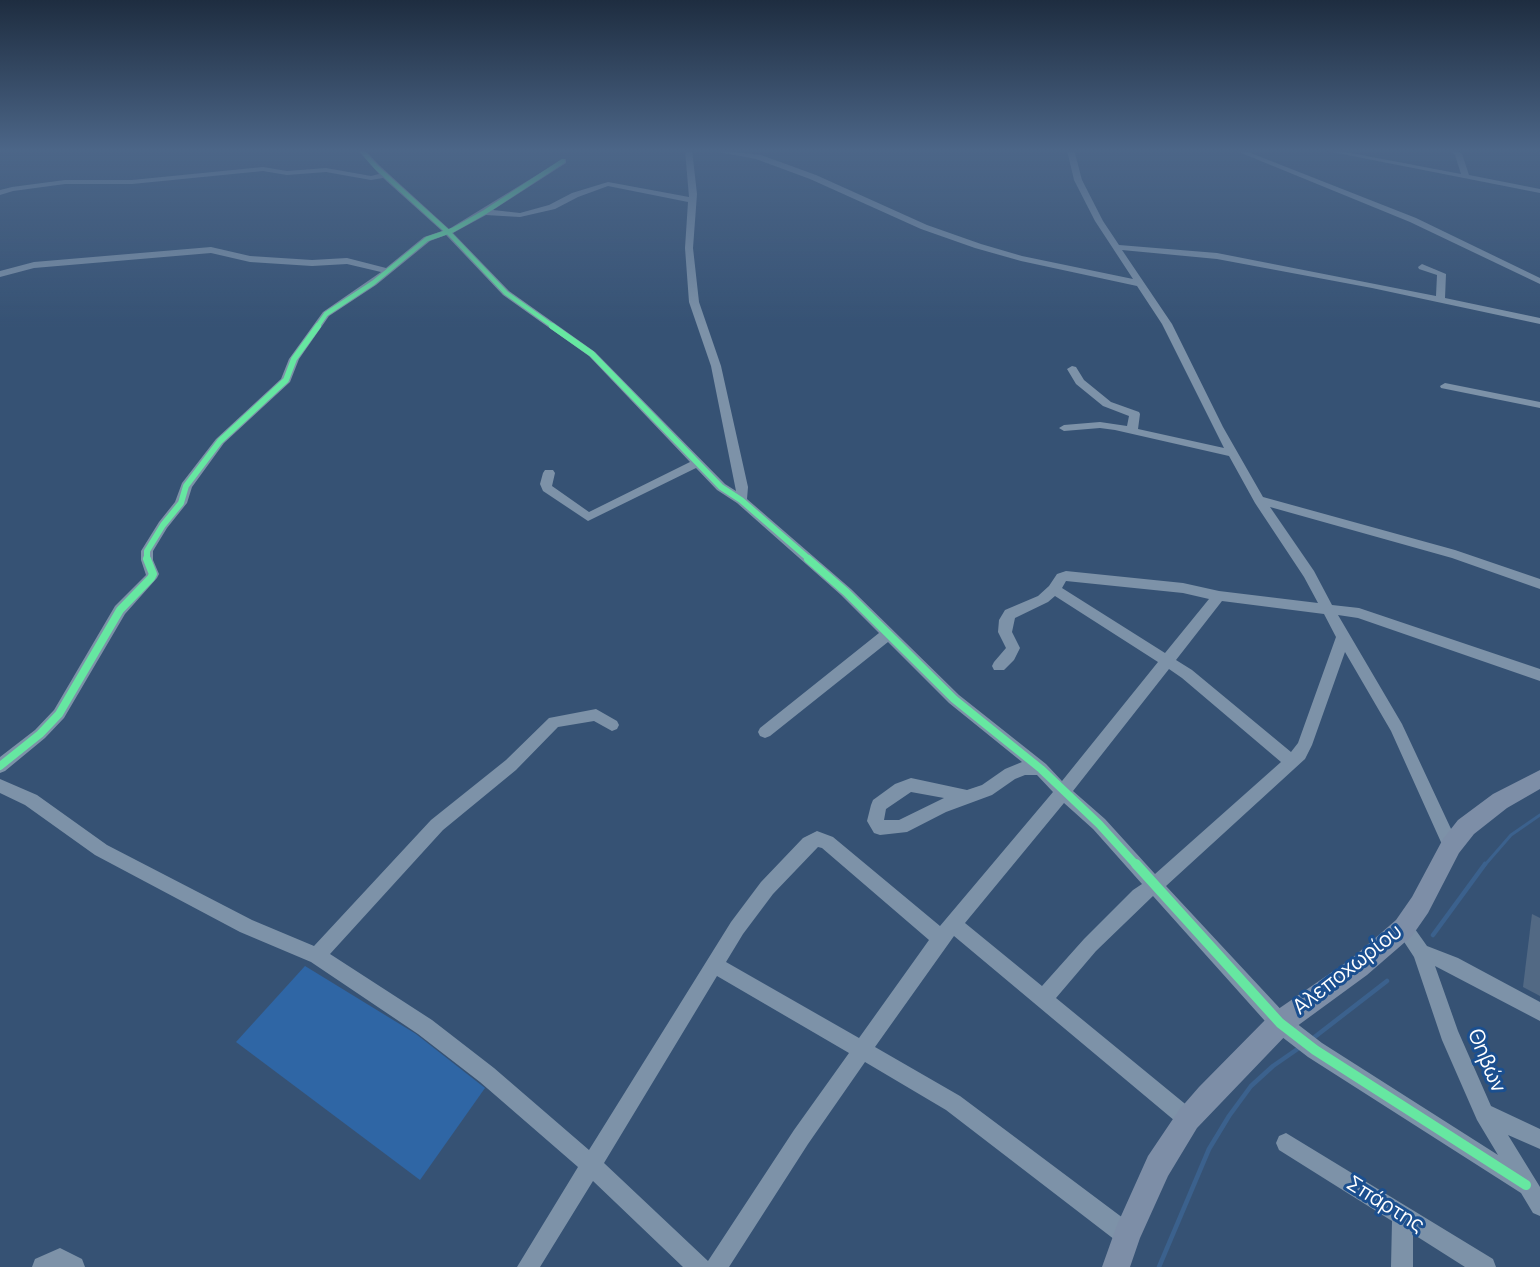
<!DOCTYPE html>
<meta charset="utf-8">
<style>
body{margin:0}
canvas{display:block;background:#365274}
</style>
<canvas width="1540" height="1267"></canvas>
<script>
const c = document.querySelector('canvas').getContext('2d');
c.lineJoin = 'round';
function paint(path, color) { c.fillStyle = color; c.fill(path, 'evenodd'); }
const poly = rows => new Path2D(rows.map(r => 'M' + r).join(''));
function strokePath(path, color, width, dash) { c.strokeStyle = color; c.lineWidth = width; c.lineCap = dash ? 'butt' : 'round'; c.setLineDash(dash || []); c.stroke(path); }
function write(font, color, halo, rows, align = 'center') {
  c.font = font + ' Manrope,sans-serif'; c.lineWidth = 6; c.setLineDash([]); c.textBaseline = 'middle'; c.strokeStyle = halo; c.fillStyle = color; for (const [text, x, y, turn = 0] of rows) {
    c.save(); c.translate(x, y); c.rotate((+turn || 0) * Math.PI / 180); c.textAlign = isNaN(turn) ? turn : align; if (halo) c.strokeText(text, 0, 0); c.fillText(text, 0, 0); c.restore();
  }
}
paint(poly([
 [305,966,416,1034,485,1088,420,1180,236,1042]
]), '#2f66a5');
strokePath(poly([
 [1484,866,1511,835,1540,815]
]), '#3b618d', 3);
strokePath(poly([
 [1433,935,1485,864],
 [1312,1039,1387,981],
 [1159,1267,1209,1149,1229,1116,1251,1086,1273,1066,1299,1048]
]), '#3b618d', 4.5);
paint(poly([
 [1532,914,1540,918,1540,996,1523,987]
]), '#526984');
paint(poly([
 [358,150,365,150,379,165,449,229,563,159,566,159,566,163,493,210,520,213,549,205,572,193,608,182,689,197,685,150,692,150,697,194,693,248,699,302,721,366,748,487,747,499,851,589,959,695,1046,764,1062,781,1158,662,1055,596,1048,602,1015,618,1012,632,1020,648,1014,660,1004,670,994,670,992,666,994,662,1006,648,998,632,999,620,1005,610,1038,596,1049,586,1057,574,1066,571,1183,583,1219,591,1318,603,1304,577,1255,503,1229,456,1115,430,1100,428,1064,431,1059,428,1064,425,1100,422,1127,426,1129,416,1103,406,1076,384,1067,369,1072,366,1076,367,1084,380,1111,402,1139,412,1140,414,1138,429,1224,448,1162,324,1137,286,1021,261,975,248,921,229,810,179,756,159,719,152,719,150,761,155,816,175,927,225,981,244,1022,256,1133,279,1095,221,1074,180,1067,150,1074,150,1082,180,1103,221,1119,245,1217,253,1436,296,1437,275,1419,269,1418,267,1422,264,1446,274,1445,298,1540,318,1540,324,1372,288,1217,259,1122,250,1172,324,1223,427,1263,497,1455,550,1540,579,1540,589,1452,558,1270,507,1314,571,1332,605,1359,608,1540,669,1540,681,1358,618,1338,615,1402,724,1459,846,1457,851,1451,854,1445,851,1391,731,1345,652,1312,745,1305,759,1166,886,1287,1016,1322,1043,1498,1155,1477,1120,1442,1040,1414,957,1395,928,1398,922,1404,919,1410,922,1427,946,1458,958,1540,1002,1540,1021,1435,966,1458,1031,1491,1106,1540,1129,1540,1149,1508,1135,1540,1187,1540,1216,1533,1213,1521,1193,1308,1057,1273,1030,1153,896,1096,951,1056,998,1195,1112,1198,1119,1195,1126,1188,1129,1181,1126,954,936,875,1047,960,1096,1135,1227,1138,1235,1135,1243,1127,1246,1119,1243,946,1110,865,1062,808,1144,729,1267,683,1267,593,1181,540,1267,517,1267,578,1167,480,1082,418,1034,311,962,240,932,95,855,25,805,0,793,0,779,37,795,107,845,252,920,314,946,431,820,506,760,549,718,596,709,617,721,619,725,617,729,612,731,594,721,558,727,516,770,443,830,330,954,432,1020,494,1068,589,1150,731,922,761,882,803,838,817,831,833,837,940,926,1053,792,1037,775,1025,775,1015,779,992,795,946,812,907,832,880,835,874,833,867,821,871,805,873,800,895,784,911,778,967,790,982,785,1005,769,1022,762,949,703,888,642,770,736,765,738,760,736,758,732,760,728,879,633,841,595,737,503,717,490,696,468,588,521,543,491,540,484,543,473,545,470,553,470,555,473,552,486,589,512,690,462,589,356,503,295,446,235,430,241,376,285,329,316,299,359,290,382,224,443,192,487,187,503,167,528,153,551,153,560,159,574,157,578,125,614,64,718,45,738,5,771,0,773,0,757,35,730,54,710,115,606,146,575,141,560,141,551,159,522,175,502,182,483,216,439,281,379,289,359,323,312,381,272,347,264,312,266,250,262,211,253,34,268,0,277,0,271,34,262,211,247,250,256,312,260,347,258,386,268,424,237,442,231,383,178,371,180,326,172,287,175,263,171,132,184,65,184,13,191,0,195,0,190,12,187,65,180,132,180,263,167,287,171,326,168,371,176,379,174,358,150],
 [608,186,688,202,685,248,689,302,711,366,736,491,725,484,595,352,509,291,453,233,486,215,520,217,555,209,578,197,608,186],
 [1066,581,1183,593,1209,599,1165,653,1062,588,1066,581],
 [1222,601,1324,614,1336,637,1298,743,1291,752,1192,670,1176,660,1222,601],
 [1169,669,1182,678,1281,762,1155,874,1105,819,1073,791,1169,669],
 [911,792,944,798,899,820,884,820,886,809,911,792],
 [1064,803,1093,829,1142,884,1133,890,1084,939,1042,986,965,923,1064,803],
 [818,847,822,848,929,940,859,1038,726,962,743,934,773,894,818,847],
 [717,976,849,1053,794,1130,708,1261,604,1163,717,976],
 [1234,150,1243,150,1416,218,1540,278,1540,284,1410,222,1234,150],
 [1322,150,1335,150,1461,174,1455,155,1449,150,1457,150,1462,154,1469,175,1540,189,1540,193,1322,150],
 [1445,383,1540,402,1540,408,1441,388,1440,386,1445,383],
 [1286,1133,1493,1259,1496,1267,1465,1267,1413,1234,1413,1267,1391,1267,1392,1221,1279,1150,1276,1143,1279,1136,1286,1133],
 [60,1248,82,1259,85,1267,32,1267,35,1259,60,1248]
]), '#7d92a8');
paint(poly([
 [1540,770,1540,789,1507,808,1474,834,1459,853,1428,913,1412,936,1367,975,1289,1032,1197,1128,1168,1176,1140,1238,1130,1267,1102,1267,1117,1225,1148,1156,1179,1110,1199,1087,1271,1014,1351,959,1396,920,1412,897,1443,839,1458,820,1493,794,1540,770]
]), '#7d8ea7');
strokePath(poly([
 [361,150,376,167,448,232,506,293,554,327],
 [317,327,326,314,373,283,427,239,453,230,485,212,563,161]
]), '#66e7a1', 4.5);
strokePath(poly([
 [552,326,592,354,721,487,741,500,810,560],
 [147,560,147,551,163,525,181,503,186,486,220,441,286,380,294,359,318,326]
]), '#66e7a1', 6);
strokePath(poly([
 [808,559,846,592,954,699,1041,769,1099,824,1137,866],
 [0,766,40,734,59,714,120,610,151,578,153,574,147,559]
]), '#66e7a1', 8);
strokePath(poly([
 [1136,864,1280,1023,1315,1050,1526,1185]
]), '#66e7a1', 10);
const sky = c.createLinearGradient(0, 0, 0, 327);
sky.addColorStop(0, '#1e2d40');
sky.addColorStop(0.46, '#4c6688');
sky.addColorStop(1, '#4c668800');
c.fillStyle = sky;
c.fillRect(0, 0, 1540, 327);
write('21px', '#fff', '#1b4f8f', [
 ["Αλεποχωρίου",1348,970,-38],
 ["Θηβών",1486,1061,67],
 ["Σπάρτης",1385,1205,32]
]);
</script>
